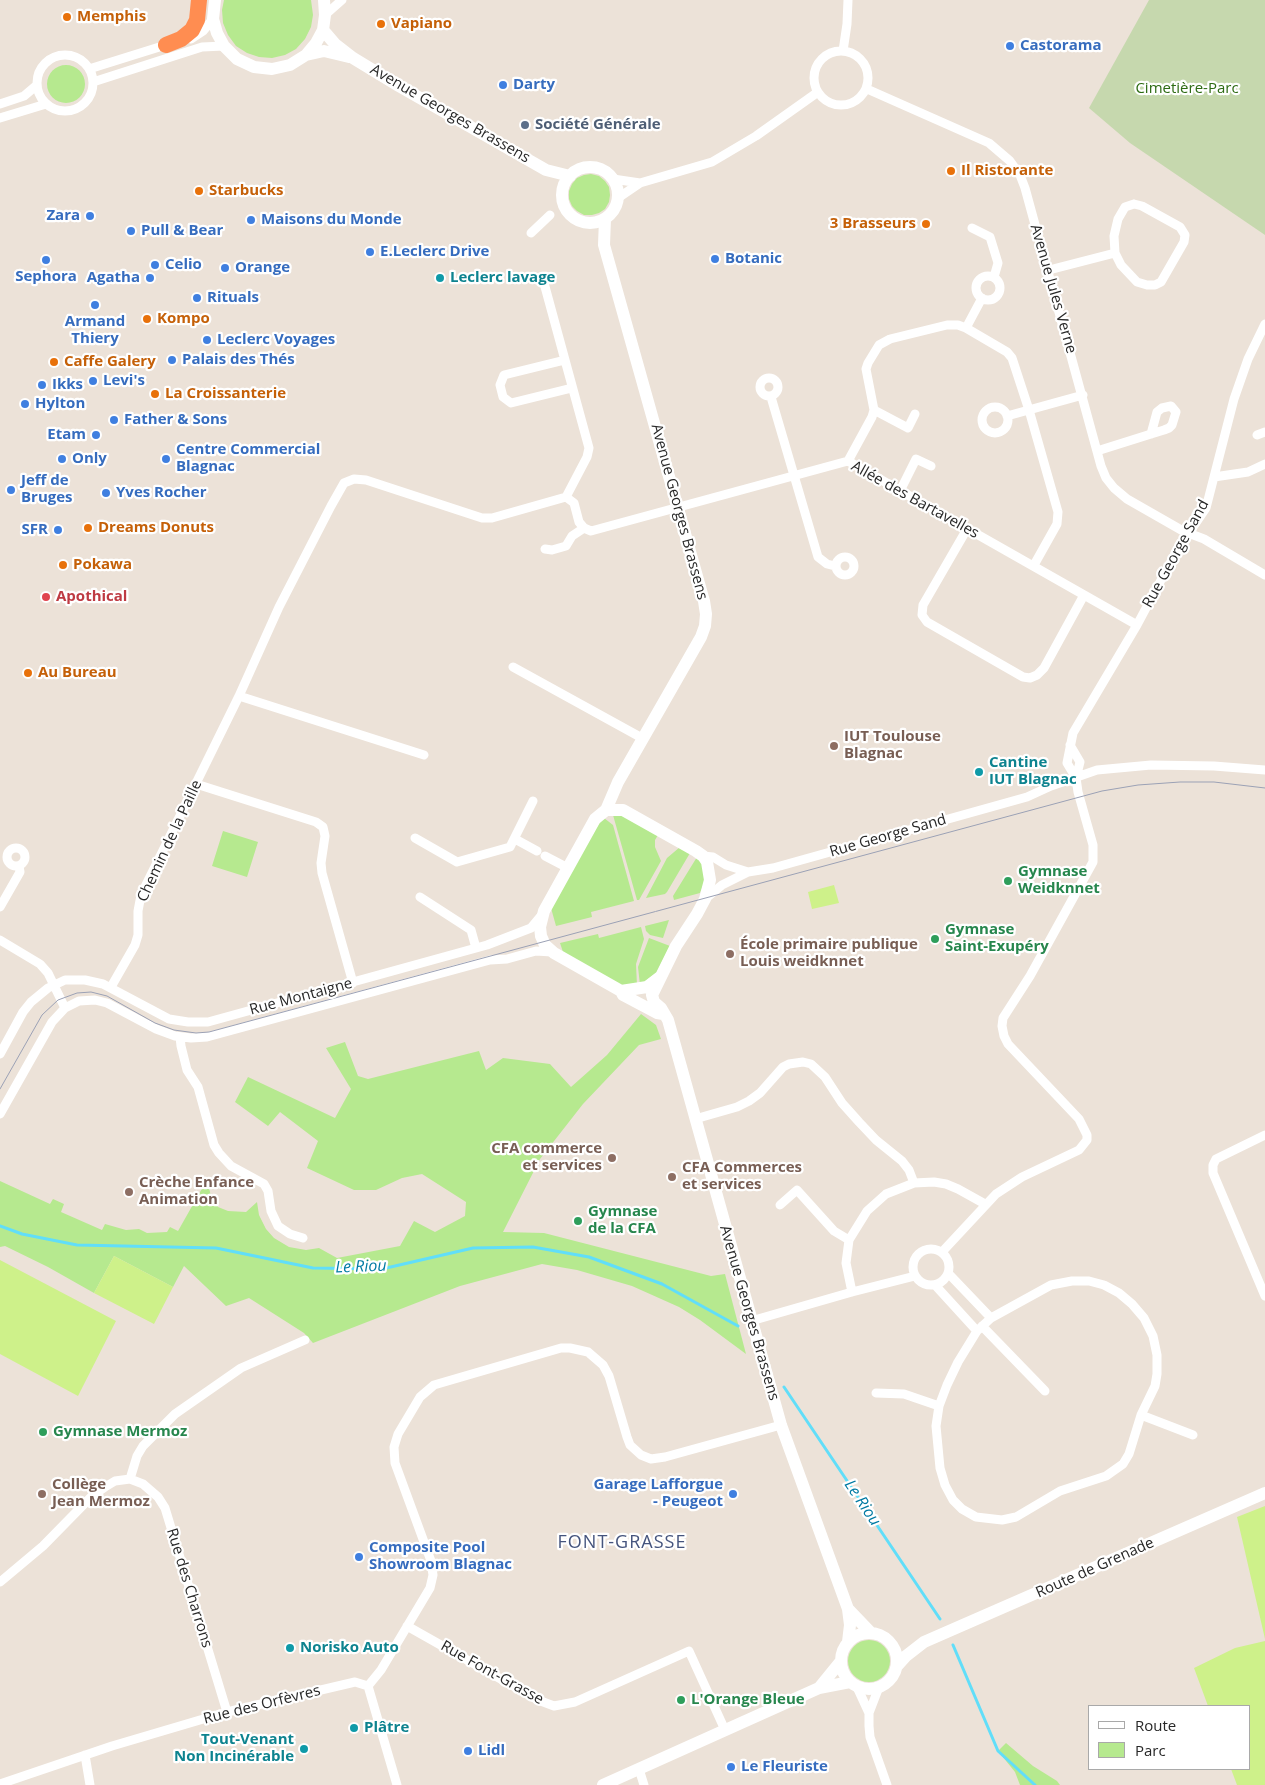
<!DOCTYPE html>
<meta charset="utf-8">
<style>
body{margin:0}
#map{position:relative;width:1265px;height:1785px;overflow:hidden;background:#ece2d8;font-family:"Open Sans",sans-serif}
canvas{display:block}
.legend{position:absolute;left:1088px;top:1705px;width:162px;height:65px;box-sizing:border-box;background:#fff;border:1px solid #a9a9a9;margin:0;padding:6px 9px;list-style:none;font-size:15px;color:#282828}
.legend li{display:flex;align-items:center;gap:10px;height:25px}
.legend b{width:25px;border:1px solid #a9a9a9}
</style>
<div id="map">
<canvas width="1265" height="1785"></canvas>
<ul class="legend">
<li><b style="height:6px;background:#fff"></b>Route</li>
<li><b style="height:14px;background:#b6e98f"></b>Parc</li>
</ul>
</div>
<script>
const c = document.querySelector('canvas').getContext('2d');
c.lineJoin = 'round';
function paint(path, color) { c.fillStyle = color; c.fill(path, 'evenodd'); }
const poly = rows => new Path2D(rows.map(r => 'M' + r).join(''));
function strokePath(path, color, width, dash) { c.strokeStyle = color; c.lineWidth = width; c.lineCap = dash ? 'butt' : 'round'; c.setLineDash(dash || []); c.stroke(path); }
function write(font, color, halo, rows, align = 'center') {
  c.font = font + ' "Open Sans",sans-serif'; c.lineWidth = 4.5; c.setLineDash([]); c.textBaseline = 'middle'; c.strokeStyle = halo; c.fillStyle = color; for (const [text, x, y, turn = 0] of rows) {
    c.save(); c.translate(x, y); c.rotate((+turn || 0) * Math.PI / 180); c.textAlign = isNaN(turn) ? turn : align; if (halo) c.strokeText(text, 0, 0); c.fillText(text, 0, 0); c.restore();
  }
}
paint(poly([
 [224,0,311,0,313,15,311,27,305,39,296,49,285,55,272,58,259,57,247,53,236,46,228,35,223,23,222,10],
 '47 84a19 19 0 1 1 38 0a19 19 0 1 1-38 0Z',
 [591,174,599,176,605,181,609,187,610,195,609,202,605,209,599,213,592,215,584,215,577,211,572,206,569,199,569,191,572,184,577,178,584,175],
 [620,814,658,835,655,840,655,847,661,861,639,900,637,900,613,815],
 [604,818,613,825,634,901,591,912,592,917,556,926,551,908,598,825],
 [223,831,258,842,247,877,212,866],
 [680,847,690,853,667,892,665,894,646,898,667,858],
 [697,857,702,863,706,878,700,893,674,900,673,896],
 [669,920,663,938,650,935,646,931,645,926],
 [641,927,644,939,636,964,637,986,622,986,563,952,560,943,598,934,599,938],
 [649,938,670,946,656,973,640,985,638,967],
 [641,1014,656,1025,661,1039,639,1045,583,1104,540,1159,503,1232,544,1233,711,1276,725,1274,746,1354,700,1320,679,1307,632,1286,577,1270,542,1264,460,1286,313,1343,304,1333,249,1298,226,1306,184,1266,173,1287,114,1256,94,1293,48,1267,5,1246,0,1247,0,1181,50,1204,53,1199,64,1204,61,1212,102,1230,105,1224,126,1230,139,1229,147,1233,167,1232,170,1227,178,1231,204,1185,209,1188,212,1200,218,1207,228,1211,246,1212,257,1202,259,1215,266,1229,274,1238,289,1247,306,1250,319,1248,337,1258,400,1246,414,1221,435,1232,465,1216,466,1202,422,1174,402,1178,376,1190,354,1190,307,1168,318,1141,280,1112,268,1126,235,1102,248,1077,335,1118,351,1089,326,1048,345,1042,358,1076,368,1079,479,1051,486,1070,503,1058,550,1064,571,1087,607,1055],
 '848 1661a21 21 0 1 1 42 0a21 21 0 1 1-42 0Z',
 [1006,1743,1033,1766,1057,1781,1060,1785,1020,1785,1015,1772,998,1751]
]), '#b6e98f');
paint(poly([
 [1149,0,1265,0,1265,235,1130,143,1089,108]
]), '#c6d8ae');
paint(poly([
 [834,885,839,903,812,909,808,892],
 [114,1256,173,1287,154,1324,94,1293],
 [0,1260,116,1321,78,1396,0,1354],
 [1265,1506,1265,1639,1237,1517],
 [1265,1641,1265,1785,1237,1785,1231,1769,1249,1769,1249,1706,1208,1706,1194,1668,1235,1648]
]), '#cef18a');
strokePath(poly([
 [0,1226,22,1234,77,1245,216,1248,313,1268,382,1269,473,1248,533,1247,589,1257,662,1284,738,1326],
 [784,1387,940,1619],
 [953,1645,998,1751,1035,1785]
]), '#61def9', 3);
strokePath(poly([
 [325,15,342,0],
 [191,39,203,31,213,19],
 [843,51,847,24,848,0],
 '814 78a27 27 0 1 1 54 0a27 27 0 1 1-54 0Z',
 '37 83a28 28 0 1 1 56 0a28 28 0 1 1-56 0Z',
 [89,69,169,44],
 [93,82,202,47,224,46],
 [867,89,989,143,1010,161,1020,175,1025,188,1101,466,1106,478,1114,488,1127,499,1183,531,1204,539,1265,575],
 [0,104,24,96,37,85],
 [0,118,46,104],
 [613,179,640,183],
 [618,198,640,183,712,162,756,136,818,92],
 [1134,204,1142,206,1180,227,1185,235,1184,242,1161,282,1155,285,1147,285,1137,282,1121,265,1115,253,1114,236,1118,219,1125,207,1134,204],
 [972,228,990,237,998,263,994,277],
 [531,233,550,215],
 [1049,270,1115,253],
 '976 288a12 12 0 1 1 24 0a12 12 0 1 1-24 0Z',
 [544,283,589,448,587,457,566,497],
 [966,328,982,298],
 [565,360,504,375,500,385,503,397,511,403,572,388],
 '760 387a9 9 0 1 1 18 0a9 9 0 1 1-18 0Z',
 [771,397,818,557,827,564,835,566],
 '982 420a13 13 0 1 1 26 0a13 13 0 1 1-26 0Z',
 [874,410,908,428,915,414],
 [1007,416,1083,395],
 [1257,435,1265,432],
 [1097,451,1151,434,1164,430,1169,428,1172,425,1176,412,1171,406,1162,408,1157,412,1151,434],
 [848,461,872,417,874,410,866,369,868,363,879,345,890,339,947,325,958,325,966,328,1007,352,1012,358,1029,410,1058,512,1057,524,1034,565],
 [1214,477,1248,472,1265,464],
 [900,491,916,459,931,466],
 [967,529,923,605,922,615,927,622,1023,677,1030,678,1037,675,1044,668,1084,595],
 [545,549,552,550,566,546,572,536,584,528],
 '836 566a9 9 0 1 1 18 0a9 9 0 1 1-18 0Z',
 [513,667,642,738],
 [239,696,424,755],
 [1076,778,1067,763,1073,733,1137,625,1176,552,1206,508,1234,399,1248,359,1265,324],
 [196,784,316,822,323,827,325,836,321,863,322,873,353,983],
 [415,838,457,862,510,847,533,801],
 [515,839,537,851],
 '7 857a9 9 0 1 1 18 0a9 9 0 1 1-18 0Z',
 [545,856,568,868],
 [703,856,713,857,726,865,748,872],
 [420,897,471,930,476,948],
 [705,899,722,885,748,872,773,868,1027,797,1051,786,1097,770,1151,765,1214,766,1265,770],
 [0,907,20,872,19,866],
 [0,940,40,964,48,973,65,1008],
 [111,987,135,945,138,935,138,911,141,895,239,696,279,607,331,506,344,483,354,479,366,480,482,518,492,518,566,497,574,503,579,522,584,528,591,531,848,461,1137,625],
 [180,1037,181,1046,187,1070,198,1087,214,1145,219,1153,231,1166,264,1184,268,1191,271,1211,278,1226,290,1234,303,1238],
 [0,1054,23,1012,31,1002,48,988,65,980,85,980,103,984,169,1019,188,1022,208,1022,487,945,531,928,541,916],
 [0,1114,52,1022,65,1008,79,1001,95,1000,107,1003,156,1029,175,1036,191,1038,207,1037,490,960,507,959,536,951,552,952],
 [695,1119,737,1107,749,1101,760,1093,783,1067,789,1064,803,1062,811,1064,825,1077,842,1103,859,1122,876,1140,902,1161,909,1170,914,1183],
 [1265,1135,1216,1159,1213,1165,1213,1173,1265,1296],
 [780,1205,797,1190,834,1231,849,1240],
 '913 1267a18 18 0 1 1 36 0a18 18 0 1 1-36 0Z',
 [942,1252,996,1194,1022,1177,1079,1150,1087,1140,1087,1135,1079,1119,1008,1044,1004,1036,1002,1026,1003,1018,1030,976,1093,862,1093,845,1078,792,1076,778,1080,762,1070,745],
 [948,1273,991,1318],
 [1072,1281,1089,1281,1104,1285,1119,1293,1132,1304,1144,1318,1153,1336,1157,1355,1157,1374,1155,1386,1141,1415,1129,1454,1123,1464,1106,1476,1060,1491,1016,1517,1002,1520,976,1517,962,1509,953,1500,945,1485,940,1468,936,1426,939,1406,947,1385,958,1362,977,1331,991,1318,1051,1285,1072,1281],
 [935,1285,977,1331],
 [852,1292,846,1263,849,1240,867,1211,886,1194,914,1183,934,1182,946,1184,958,1189,985,1204],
 [751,1321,852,1292,915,1276],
 [982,1326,1045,1391],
 [876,1393,904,1394,939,1406],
 [1141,1415,1193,1435],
 [130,1479,137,1456,143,1446,175,1414,241,1368,305,1340],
 [0,1582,43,1546,92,1496,105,1487,115,1481,130,1479,143,1484,158,1497,165,1508,227,1712],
 [407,1626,538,1700,554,1706,575,1702,689,1651,725,1730],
 [368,1686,381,1670,430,1588,433,1575,431,1561,395,1463,394,1447,398,1434,420,1397,434,1385,561,1348,570,1348,588,1352,603,1365,609,1376,627,1437,630,1445,641,1455,651,1459,665,1457,781,1425],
 [368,1686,397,1785],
 [857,1687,869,1713],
 [879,1687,869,1713,869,1726,870,1737,887,1785],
 [85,1755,90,1785],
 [639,1769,644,1785],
 [0,1784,112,1746,227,1712,355,1682,368,1686]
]), '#fff', 9);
strokePath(poly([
 [215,0,213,19,217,33,224,46,237,59,254,67,272,69,290,65,306,55,316,43,323,30,325,15,324,0],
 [323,30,335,44,353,58,399,86,546,170,570,176],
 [306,55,324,51,349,57],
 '562 195a28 28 0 1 1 56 0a28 28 0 1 1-56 0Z',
 [605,219,604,245,704,601,706,614,705,626,701,637,618,782,606,810],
 [621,991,647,987,660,977],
 [663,1014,657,1013,623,995,621,991,554,953,545,945,541,936,540,927,544,911,595,819,606,810,623,810,696,851,703,856,707,862,710,880,705,899,697,914,676,946,652,995,654,1002,661,1008,668,1020,781,1425,848,1609,850,1625,848,1642],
 [848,1609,871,1633],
 '841 1661a28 28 0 1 1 56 0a28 28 0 1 1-56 0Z',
 [897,1666,906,1656,924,1642,1265,1493],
 [819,1688,841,1661],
 [603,1785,819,1688,850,1682]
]), '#fff', 12);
strokePath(poly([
 [166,45,181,39,192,30,197,20,199,0]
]), '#ff8d51', 16);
strokePath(poly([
 [0,1089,42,1015,58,1000,77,993,91,992,107,996,155,1023,174,1030,196,1033,209,1032,1102,791,1138,785,1180,782,1214,782,1265,788]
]), '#9ba1b5', 1);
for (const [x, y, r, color] of [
 [67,17,5,"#e8710a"],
 [381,24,5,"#e8710a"],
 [1010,46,5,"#3f7fe0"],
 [503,85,5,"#3f7fe0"],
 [525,125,5,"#5c6f8a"],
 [951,171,5,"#e8710a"],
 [199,191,5,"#e8710a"],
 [90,216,5,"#3f7fe0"],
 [251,220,5,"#3f7fe0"],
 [926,224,5,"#e8710a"],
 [131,231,5,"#3f7fe0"],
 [370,252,5,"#3f7fe0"],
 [715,259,5,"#3f7fe0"],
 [46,260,5,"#3f7fe0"],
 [155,265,5,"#3f7fe0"],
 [225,268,5,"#3f7fe0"],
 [150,278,5,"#3f7fe0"],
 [440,278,5,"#0f9aa8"],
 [197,298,5,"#3f7fe0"],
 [95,305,5,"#3f7fe0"],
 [147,319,5,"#e8710a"],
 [207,340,5,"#3f7fe0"],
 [172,360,5,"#3f7fe0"],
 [54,362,5,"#e8710a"],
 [93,381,5,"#3f7fe0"],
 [42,385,5,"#3f7fe0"],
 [155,394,5,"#e8710a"],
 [25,404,5,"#3f7fe0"],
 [114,420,5,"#3f7fe0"],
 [96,435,5,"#3f7fe0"],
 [62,459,5,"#3f7fe0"],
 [166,459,5,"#3f7fe0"],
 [11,490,5,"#3f7fe0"],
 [106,493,5,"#3f7fe0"],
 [88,528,5,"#e8710a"],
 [58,530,5,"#3f7fe0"],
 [63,565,5,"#e8710a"],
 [46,597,5,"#e0444e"],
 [28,673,5,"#e8710a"],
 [834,746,5,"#8d6e63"],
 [979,772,5,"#0f9aa8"],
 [1008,881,5,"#2e9e5b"],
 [935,939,5,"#2e9e5b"],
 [730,954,5,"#8d6e63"],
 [612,1158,5,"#8d6e63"],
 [672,1177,5,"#8d6e63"],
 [129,1192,5,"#8d6e63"],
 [578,1221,5,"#2e9e5b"],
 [43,1432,5,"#2e9e5b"],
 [42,1494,5,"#8d6e63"],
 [733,1494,5,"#3f7fe0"],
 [359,1557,5,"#3f7fe0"],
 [290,1648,5,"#0f9aa8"],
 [681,1700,5,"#2e9e5b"],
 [354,1728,5,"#0f9aa8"],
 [304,1749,5,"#0f9aa8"],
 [468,1751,5,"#3f7fe0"],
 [731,1767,5,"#3f7fe0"]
]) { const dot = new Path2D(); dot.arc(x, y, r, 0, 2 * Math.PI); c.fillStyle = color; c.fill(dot); strokePath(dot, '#fff', 2); }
write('bold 15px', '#c56008', '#fff', [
 ["Memphis",77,17],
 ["Vapiano",391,24],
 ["Il Ristorante",961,171],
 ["Starbucks",209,191],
 ["3 Brasseurs",916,224,"right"],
 ["Kompo",157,319],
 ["Caffe Galery",64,362],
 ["La Croissanterie",165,394],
 ["Dreams Donuts",98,528],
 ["Pokawa",73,565],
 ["Au Bureau",38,673]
], 'left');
write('bold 15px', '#366cbe', '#fff', [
 ["Castorama",1020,46],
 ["Darty",513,85],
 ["Zara",80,216,"right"],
 ["Maisons du Monde",261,220],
 ["Pull & Bear",141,231],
 ["E.Leclerc Drive",380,252],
 ["Botanic",725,259],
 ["Celio",165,265],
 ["Orange",235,268],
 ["Sephora",46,277,"center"],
 ["Agatha",140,278,"right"],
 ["Rituals",207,298],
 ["Armand",95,322,"center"],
 ["Thiery",95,339,"center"],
 ["Leclerc Voyages",217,340],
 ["Palais des Thés",182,360],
 ["Levi's",103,381],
 ["Ikks",52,385],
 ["Hylton",35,404],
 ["Father & Sons",124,420],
 ["Etam",86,435,"right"],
 ["Centre Commercial",176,450],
 ["Blagnac",176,467],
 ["Only",72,459],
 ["Jeff de",21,481],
 ["Bruges",21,498],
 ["Yves Rocher",116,493],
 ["SFR",48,530,"right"],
 ["Garage Lafforgue",723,1485,"right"],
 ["- Peugeot",723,1502,"right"],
 ["Composite Pool",369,1548],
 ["Showroom Blagnac",369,1565],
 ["Lidl",478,1751],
 ["Le Fleuriste",741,1767]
], 'left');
write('15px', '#2d6b13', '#fff', [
 ["Cimetière-Parc",1187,89]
]);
write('15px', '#282828', '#fff', [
 ["Avenue Georges Brassens",450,114,30],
 ["Avenue Jules Verne",1053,289,74],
 ["Allée des Bartavelles",915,500,29],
 ["Avenue Georges Brassens",679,512,75],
 ["Rue George Sand",1176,554,-61],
 ["Rue George Sand",888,836,-16],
 ["Chemin de la Paille",170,841,-65],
 ["Rue Montaigne",301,997,-15],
 ["Avenue Georges Brassens",749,1313,74],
 ["Route de Grenade",1095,1568,-24],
 ["Rue des Charrons",189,1588,73],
 ["Rue Font-Grasse",492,1673,29],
 ["Rue des Orfèvres",262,1705,-14]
]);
write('bold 15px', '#4e5e75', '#fff', [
 ["Société Générale",535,125]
], 'left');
write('bold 15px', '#0d838f', '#fff', [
 ["Leclerc lavage",450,278],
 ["Cantine",989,763],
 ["IUT Blagnac",989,780],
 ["Norisko Auto",300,1648],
 ["Plâtre",364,1728],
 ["Tout-Venant",294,1740,"right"],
 ["Non Incinérable",294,1757,"right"]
], 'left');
write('bold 15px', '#be3a42', '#fff', [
 ["Apothical",56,597]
], 'left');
write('bold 15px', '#785e54', '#fff', [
 ["IUT Toulouse",844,737],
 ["Blagnac",844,754],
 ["École primaire publique",740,945],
 ["Louis weidknnet",740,962],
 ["CFA commerce",602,1149,"right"],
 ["et services",602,1166,"right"],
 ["CFA Commerces",682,1168],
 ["et services",682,1185],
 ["Crèche Enfance",139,1183],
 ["Animation",139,1200],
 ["Collège",52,1485],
 ["Jean Mermoz",52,1502]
], 'left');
write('bold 15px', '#27864d', '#fff', [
 ["Gymnase",1018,872],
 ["Weidknnet",1018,889],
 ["Gymnase",945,930],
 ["Saint-Exupéry",945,947],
 ["Gymnase",588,1212],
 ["de la CFA",588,1229],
 ["Gymnase Mermoz",53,1432],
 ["L'Orange Bleue",691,1700]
], 'left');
write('italic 16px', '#017aa3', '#fff', [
 ["Le Riou",361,1267,-2],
 ["Le Riou",862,1503,56]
]);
c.letterSpacing = '1px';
write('18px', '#45547d', '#fff', [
 ["FONT-GRASSE",622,1543]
]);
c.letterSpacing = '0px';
</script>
